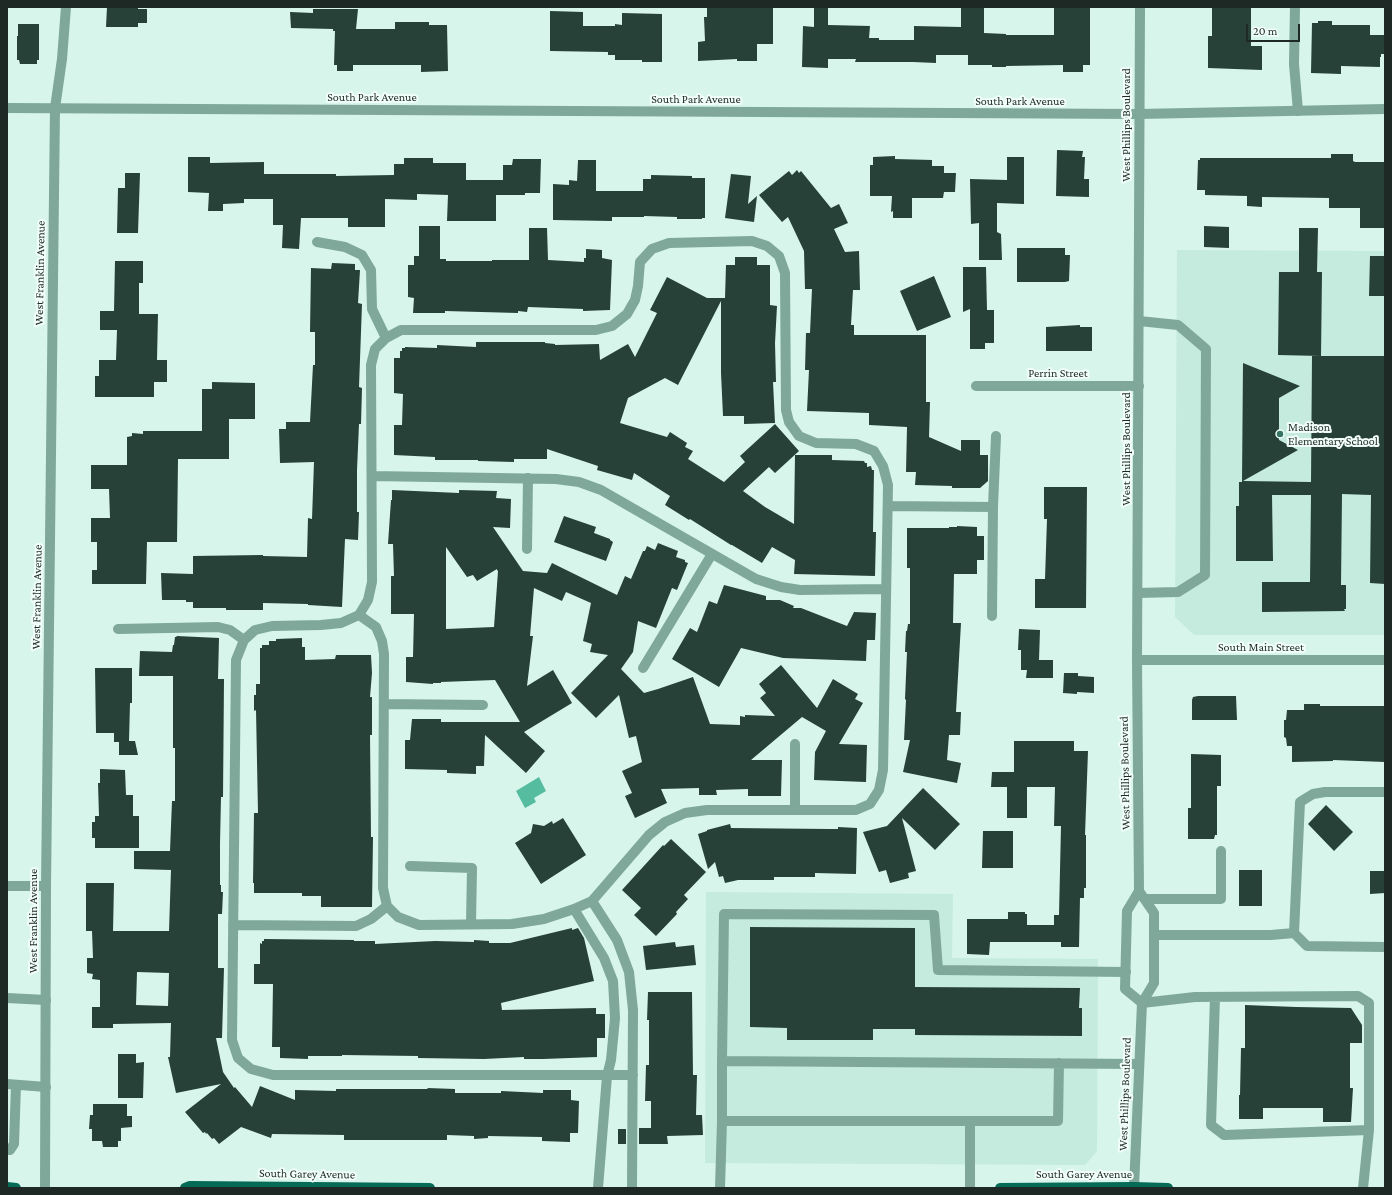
<!DOCTYPE html>
<style>
body{margin:0}
#map{position:relative;width:1392px;height:1195px;overflow:hidden;background:#d7f5eb;font-family:"Crimson Pro",serif}
canvas{display:block}
.frame{position:absolute;inset:0;border:8px solid #1e2926;pointer-events:none}
.scale{position:absolute;left:1246px;top:24px;width:54px;height:18px;box-sizing:border-box;border:2px solid #1e2926;border-top:0;padding-left:5px;font-size:12px;line-height:14px;white-space:nowrap;color:#1e2926;-webkit-text-stroke:3px #f2fef9;paint-order:stroke}
</style>
<div id="map">
<canvas width="1392" height="1195"></canvas>
<div class="frame"></div>
<div class="scale">20 m</div>
</div>
<script>
const c = document.querySelector('canvas').getContext('2d');
c.lineJoin = 'round';
function paint(path, color) { c.fillStyle = color; c.fill(path, 'evenodd'); }
const poly = rows => new Path2D(rows.map(r => 'M' + r).join(''));
function strokePath(path, color, width, dash) { c.strokeStyle = color; c.lineWidth = width; c.lineCap = dash ? 'butt' : 'round'; c.setLineDash(dash || []); c.stroke(path); }
function write(font, color, halo, rows, align = 'center') {
  c.font = font + ' "Crimson Pro",serif'; c.lineWidth = 4; c.setLineDash([]); c.textBaseline = 'middle'; c.strokeStyle = halo; c.fillStyle = color; for (const [text, x, y, turn = 0] of rows) {
    c.save(); c.translate(x, y); c.rotate((+turn || 0) * Math.PI / 180); c.textAlign = isNaN(turn) ? turn : align; if (halo) c.strokeText(text, 0, 0); c.fillText(text, 0, 0); c.restore();
  }
}
paint(poly([
 [1177,250,1385,251,1385,635,1194,635,1175,617],
 [706,892,953,894,952,958,1098,959,1097,1151,1085,1165,705,1163]
]), '#c4ebde');
paint(poly([
 [539,777,546,791,534,798,536,802,525,808,516,791]
]), '#55bc9f');
paint(poly([
 [107,7,138,7,138,9,147,9,147,23,138,23,138,27,106,27],
 [742,7,773,7,773,44,757,44,757,61,737,61,737,59,698,61,698,42,705,41,704,17,707,17,707,8],
 [814,7,828,7,828,25,870,26,869,38,879,38,879,40,914,40,914,26,961,27,961,7,984,7,984,33,1006,34,1006,35,1054,35,1054,7,1090,7,1090,65,1083,65,1083,72,1063,72,1063,65,1006,66,1006,67,992,67,992,65,968,65,968,55,936,55,936,63,913,62,855,62,856,59,828,59,828,68,802,67,803,26,814,27],
 [1212,7,1251,7,1251,46,1262,46,1262,70,1208,68,1208,36,1212,36],
 [313,9,358,9,356,29,395,29,395,22,429,22,429,25,447,25,448,71,421,72,421,65,353,65,353,71,337,71,337,65,334,65,335,31,333,31,333,29,291,28,290,12,313,13],
 [550,11,583,12,583,26,615,26,615,24,622,25,622,13,662,14,662,62,642,62,642,60,615,60,615,55,608,55,608,52,550,51],
 [1318,21,1332,21,1332,25,1370,25,1370,35,1385,35,1385,54,1381,54,1381,57,1380,57,1380,67,1341,66,1341,74,1311,73,1312,23,1318,23],
 [18,24,39,24,39,60,37,60,37,64,20,64,19,60,17,60,17,36,18,36],
 [1057,150,1083,151,1082,157,1085,157,1084,179,1089,179,1089,197,1056,196],
 [1331,154,1353,154,1353,161,1355,162,1385,162,1384,228,1360,228,1360,208,1329,208,1329,198,1262,197,1262,207,1247,206,1247,196,1205,195,1205,190,1197,190,1198,160,1200,160,1200,158,1331,158],
 [895,156,895,159,932,160,932,166,944,166,944,173,956,173,955,192,944,192,943,198,912,198,912,218,893,218,893,211,891,212,892,196,870,196,870,165,873,165,873,157],
 [188,157,210,157,210,163,264,162,264,174,336,174,336,176,394,175,394,164,404,164,404,158,433,158,433,163,466,163,466,180,503,180,503,165,512,165,513,159,541,159,540,193,525,193,525,195,496,195,496,221,447,221,448,195,417,194,417,200,385,199,385,227,348,227,348,218,301,218,299,249,282,248,283,225,273,225,273,199,244,199,244,203,223,204,223,211,208,211,209,193,188,192],
 [1007,157,1024,157,1024,204,997,203,997,232,1001,234,1002,260,979,260,979,223,971,224,970,179,1007,180],
 [578,160,596,160,596,191,643,191,643,179,651,179,651,175,692,176,692,178,705,178,705,218,702,218,702,219,677,219,677,217,644,216,644,217,612,217,612,221,553,220,553,184,569,185,569,180,577,181],
 [797,170,799,173,801,171,831,208,839,204,848,223,834,229,845,252,859,251,860,290,853,290,851,325,854,325,854,335,926,335,926,402,930,402,929,437,961,451,961,440,980,440,980,455,988,455,988,481,980,488,952,488,952,486,915,485,916,472,906,472,907,427,869,425,869,413,807,411,809,370,805,370,806,333,810,333,812,289,805,289,804,251,788,217,782,222,759,195,789,171,792,175],
 [125,173,140,173,138,233,117,233,118,188,125,188],
 [731,174,751,176,748,204,757,196,754,222,725,218],
 [419,226,440,226,440,259,446,259,446,261,492,261,492,260,529,260,529,228,547,228,548,260,584,262,584,258,586,258,586,249,602,250,602,258,612,260,610,310,583,311,583,309,528,307,527,312,518,311,518,313,445,311,445,313,413,313,414,298,408,297,408,265,414,265,414,256,419,256],
 [1204,226,1229,227,1229,248,1204,247],
 [1299,228,1318,228,1317,272,1322,272,1321,356,1278,355,1279,272,1299,272],
 [1017,248,1065,248,1065,255,1070,255,1069,281,1065,282,1017,282],
 [1370,256,1385,256,1385,296,1369,296],
 [735,257,757,257,757,265,770,265,770,305,777,306,775,343,776,382,773,382,775,423,744,424,744,416,723,416,721,373,721,301,678,385,665,378,628,398,620,423,667,437,670,432,687,443,685,447,693,451,688,459,724,482,745,462,740,456,775,424,799,451,775,473,769,467,743,491,765,507,794,524,795,455,832,455,832,460,864,461,865,463,867,463,867,467,871,466,872,470,874,470,873,532,876,532,875,576,794,574,795,560,772,547,762,563,732,545,731,545,690,519,689,520,665,505,670,496,634,473,632,480,597,470,598,466,547,449,547,459,514,459,514,462,478,461,478,460,435,460,435,457,394,455,394,425,402,425,403,394,394,393,394,358,400,358,400,351,402,351,402,348,405,348,405,347,437,348,437,345,476,347,476,342,545,342,545,343,555,344,555,345,599,344,600,360,628,344,635,357,657,313,650,310,667,277,707,298,725,298,726,265,735,265],
 [115,261,143,261,143,283,139,283,139,314,158,314,157,360,167,360,167,382,154,382,154,397,95,397,95,376,99,376,99,360,116,360,117,330,100,330,100,311,114,311],
 [332,263,355,264,355,270,360,270,358,303,362,304,359,387,362,388,361,424,359,424,357,470,357,512,359,512,358,540,345,539,342,607,308,605,308,604,263,603,263,610,226,610,226,608,193,608,193,602,186,602,186,600,162,600,161,573,193,574,193,556,263,555,263,556,307,557,308,518,312,519,314,462,280,463,279,429,286,429,286,422,310,422,313,365,315,365,315,332,310,332,311,268,331,269],
 [963,267,986,267,987,310,994,310,994,343,985,343,985,349,970,349,970,309,963,312],
 [934,276,951,317,917,331,900,291],
 [1080,325,1080,327,1092,327,1092,351,1046,351,1046,327],
 [1312,356,1385,356,1385,584,1370,583,1371,495,1342,494,1341,585,1346,585,1346,609,1344,609,1345,611,1262,612,1262,582,1310,582,1311,495,1272,495,1273,561,1236,561,1236,506,1239,506,1239,482,1242,482,1243,363,1300,386,1279,398,1279,440,1298,450,1243,481,1311,482],
 [212,382,255,383,255,419,229,419,229,459,178,459,177,542,147,542,146,584,92,584,92,570,97,570,97,542,91,542,91,518,110,518,109,489,91,489,91,465,127,465,127,437,132,436,132,433,143,434,143,431,202,431,202,389,212,389],
 [1044,487,1087,487,1086,608,1035,608,1035,579,1045,579,1047,519,1044,519],
 [392,490,459,493,459,490,497,491,496,498,511,499,510,528,493,527,523,571,547,573,552,563,617,595,625,576,631,579,643,551,645,551,647,546,655,550,658,543,678,551,676,557,685,560,685,562,688,563,677,590,672,588,656,628,638,621,633,652,621,669,644,693,658,689,693,677,710,724,740,725,740,716,745,717,745,715,775,716,760,698,766,693,759,684,781,665,817,708,833,679,858,694,855,699,863,703,839,744,867,745,866,782,814,780,815,752,826,731,802,717,751,760,782,760,781,796,748,796,748,789,716,790,717,795,699,795,699,788,661,789,667,803,635,818,625,796,632,793,622,771,642,762,636,736,629,738,619,695,596,718,571,693,608,655,590,652,592,644,583,641,591,603,566,592,562,601,534,588,530,636,533,636,527,686,553,670,572,703,524,732,545,751,526,773,485,735,484,766,476,766,476,774,447,773,447,770,405,769,405,740,410,740,412,719,441,719,441,722,520,722,495,680,441,682,441,683,433,683,433,684,406,682,406,657,413,657,414,614,391,614,391,576,394,576,393,544,388,544,391,500,392,500],
 [446,547,467,577,473,575,477,581,497,569,497,570,498,571,494,627,446,629],
 [564,516,596,527,594,533,610,539,610,540,613,542,606,561,554,542],
 [957,526,977,527,977,536,984,536,984,560,977,560,977,574,954,574,953,623,961,623,956,712,961,712,960,735,949,735,947,760,961,763,957,783,903,772,910,740,904,740,906,700,905,699,907,652,905,652,906,631,907,631,908,624,910,624,910,568,907,568,907,528,949,528,949,527,957,527],
 [724,585,766,596,766,600,780,600,794,606,793,608,801,608,847,626,854,612,876,613,875,640,867,640,866,661,783,658,741,648,719,687,672,659,690,628,697,632,709,601,717,604],
 [1019,629,1040,630,1039,660,1053,660,1053,678,1026,678,1027,670,1021,670,1021,650,1018,650],
 [177,636,219,638,218,679,224,679,223,797,221,797,220,844,220,885,221,885,221,892,223,892,222,914,218,914,218,968,224,968,222,1038,216,1038,223,1072,234,1088,235,1087,252,1107,260,1086,295,1100,295,1090,336,1091,336,1089,428,1089,427,1088,455,1089,455,1093,501,1093,501,1091,543,1093,543,1090,571,1090,571,1100,579,1101,578,1133,570,1133,570,1142,542,1141,542,1137,488,1136,488,1138,474,1139,474,1136,447,1135,447,1140,344,1140,344,1135,272,1134,271,1138,241,1127,219,1144,214,1138,212,1139,207,1133,206,1134,205,1132,203,1133,185,1112,221,1084,176,1093,168,1057,170,1057,171,1023,113,1024,113,1028,92,1028,92,1007,100,1007,100,980,92,979,93,974,87,973,87,958,93,958,92,931,86,931,86,883,114,883,113,931,169,931,171,870,134,869,134,851,170,851,172,801,175,801,175,748,173,748,173,676,139,676,140,651,172,652,173,645,174,645,175,637,176,637],
 [137,972,169,973,168,1006,136,1005],
 [302,638,302,647,305,647,305,660,335,659,336,655,371,655,372,673,370,697,372,697,372,735,370,735,371,837,373,837,372,907,321,907,321,896,302,896,302,893,254,893,254,883,253,883,254,813,258,813,256,710,254,711,254,695,256,695,256,684,260,684,260,648,262,648,262,645,269,645,269,641,276,641,276,639],
 [95,668,132,668,132,703,130,703,129,741,135,741,138,755,119,755,119,742,114,742,114,733,96,733],
 [1064,673,1078,673,1078,676,1094,677,1094,693,1077,692,1077,694,1063,693],
 [1198,696,1236,696,1237,720,1192,720,1192,700,1193,697],
 [1304,704,1320,704,1320,706,1385,706,1385,762,1333,760,1333,761,1292,762,1292,746,1287,746,1286,738,1284,737,1284,720,1286,720,1287,710,1304,710],
 [1014,741,1074,741,1074,751,1088,751,1085,835,1086,835,1086,888,1084,888,1084,898,1080,898,1079,947,1061,947,1061,942,990,942,989,955,967,954,967,919,1008,919,1008,912,1025,912,1025,914,1027,914,1027,925,1054,925,1054,915,1059,915,1061,826,1054,826,1055,787,1027,787,1027,818,1007,818,1007,787,991,787,992,772,1014,772],
 [1191,754,1221,755,1221,786,1217,786,1217,835,1215,835,1214,839,1188,839,1188,808,1191,808],
 [100,769,125,770,126,795,133,795,133,816,139,816,139,848,95,848,95,838,92,838,92,822,95,822,95,816,99,816,98,783,100,783],
 [923,788,960,824,935,850,902,818,916,871,908,873,909,878,890,883,886,870,879,872,863,832,887,826],
 [1326,805,1353,832,1334,851,1308,824],
 [563,818,586,855,541,884,515,843,531,833,533,824,544,826,552,821,553,824],
 [730,824,731,828,829,829,838,829,838,827,857,828,856,874,815,873,815,877,774,877,774,880,738,880,725,883,723,876,719,877,715,862,708,869,698,834,707,831,707,830],
 [983,831,1013,831,1013,868,982,868],
 [671,839,706,872,684,895,688,899,676,912,677,914,656,936,634,915,641,908,622,890,663,845,664,846],
 [1239,870,1262,870,1262,906,1239,906],
 [1370,871,1385,871,1385,893,1370,894],
 [750,927,915,928,915,987,1080,988,1079,1008,1082,1008,1082,1036,915,1035,915,1029,873,1029,873,1040,787,1040,787,1028,750,1027],
 [572,928,572,930,578,928,584,938,594,981,501,1003,502,1010,596,1008,596,1014,605,1014,605,1038,597,1038,597,1057,543,1059,524,1059,524,1057,484,1059,418,1058,418,1056,342,1055,342,1056,308,1056,308,1059,280,1058,280,1047,272,1047,273,984,254,984,254,964,260,964,260,943,262,944,262,941,264,941,264,939,354,940,354,941,375,941,375,944,435,941,474,942,474,940,489,941,489,943,510,943],
 [675,942,676,947,694,945,696,965,646,970,643,946],
 [648,992,692,992,693,1075,697,1075,696,1115,702,1115,703,1135,667,1136,668,1144,639,1144,639,1128,651,1128,651,1101,645,1101,646,1065,649,1065,649,1020,647,1020],
 [1245,1005,1296,1007,1351,1008,1362,1025,1362,1043,1350,1043,1350,1088,1353,1088,1351,1122,1323,1122,1323,1108,1263,1108,1263,1119,1239,1119,1239,1095,1240,1095,1241,1048,1245,1048],
 [118,1054,136,1054,136,1063,144,1062,143,1098,118,1098],
 [93,1104,127,1104,127,1116,132,1116,132,1127,121,1128,121,1141,118,1141,118,1147,103,1147,102,1141,92,1141,92,1129,89,1129,90,1115,93,1115],
 [618,1129,626,1129,626,1144,618,1144]
]), '#274038');
strokePath(poly([
 [1295,7,1294,64,1298,111],
 [317,242,345,247,362,255,371,270,372,309,386,338],
 [372,476,556,479,579,482,601,490,756,579,781,587,800,590,886,589],
 [888,506,993,507],
 [527,549,528,478],
 [1138,593,1178,592,1205,575,1206,349,1178,325,1139,321],
 [359,615,376,627,382,641,384,654,383,888,387,906,398,917,419,925,512,924,544,919,574,909,592,901,649,835,665,822,685,813,707,810,856,810,870,804,879,790,883,770,888,485,883,466,874,451,856,444,816,443,799,436,789,422,786,410,785,273,779,256,767,246,752,241,669,243,652,249,640,262,638,286,635,300,627,314,612,326,596,330,401,330,386,338,375,349,371,365,372,582,368,600,359,615,341,623,321,625,272,626,255,630,244,640,236,660,232,1040,238,1058,251,1069,273,1075,633,1075],
 [992,616,993,507,996,436],
 [118,629,218,627,230,630,244,640],
 [643,668,712,554],
 [384,704,483,705],
 [795,810,795,744],
 [410,866,472,868,471,924],
 [7,886,46,886],
 [1145,899,1221,899,1221,851],
 [592,901,617,940,629,972,633,1010,632,1188],
 [574,909,604,958,613,981,615,1018,611,1060,607,1076,598,1188],
 [233,925,356,926,371,919,387,906],
 [1294,933,1307,946,1385,947],
 [1154,935,1271,935,1294,933,1300,802,1313,794,1325,792,1385,792],
 [1126,972,938,970,934,915,724,914,722,1061,1139,1064],
 [1215,997,1211,1125,1224,1135,1369,1130],
 [7,998,46,1000],
 [1142,1003,1195,997,1358,996,1369,1003,1369,1130,1363,1188],
 [722,1061,722,1121,1058,1121,1059,1063],
 [7,1084,46,1087],
 [7,1150,10,1150,14,1144,16,1085],
 [720,1188,722,1121],
 [970,1188,970,1121]
]), '#7fa79a', 10);
strokePath(poly([
 [976,386,1139,386],
 [1137,660,1385,660],
 [45,1188,46,886,55,108,62,59,66,7]
]), '#7fa79a', 10);
strokePath(poly([
 [7,108,1139,114,1385,109],
 [1139,891,1127,911,1125,989,1142,1003],
 [1134,1188,1142,1003,1154,983,1154,913,1139,891,1137,660,1140,7]
]), '#7fa79a', 10);
strokePath(poly([
 [7,1187,16,1188],
 [185,1188,190,1186,430,1188],
 [1000,1188,1134,1187,1168,1188]
]), '#066b56', 10);
for (const [x, y, r, color] of [
 [1280,434,4,"#367563"]
]) { const dot = new Path2D(); dot.arc(x, y, r, 0, 2 * Math.PI); c.fillStyle = color; c.fill(dot); strokePath(dot, '#f2fef9', 1.5); }
write('12px', '#1e2926', '#f2fef9', [
 ["South Park Avenue",372,97],
 ["South Park Avenue",696,99],
 ["South Park Avenue",1020,101],
 ["West Phillips Boulevard",1126,125,-90],
 ["West Franklin Avenue",40,273,-89],
 ["Perrin Street",1058,373],
 ["West Phillips Boulevard",1126,449,-90],
 ["West Franklin Avenue",37,597,-89],
 ["South Main Street",1261,647],
 ["West Phillips Boulevard",1125,773,-91],
 ["West Franklin Avenue",33,921,-90],
 ["West Phillips Boulevard",1125,1094,-88],
 ["South Garey Avenue",307,1174,1],
 ["South Garey Avenue",1084,1174]
]);
write('12px', '#1e2926', '#f2fef9', [
 ["Madison",1288,427],
 ["Elementary School",1288,441]
], 'left');
</script>
